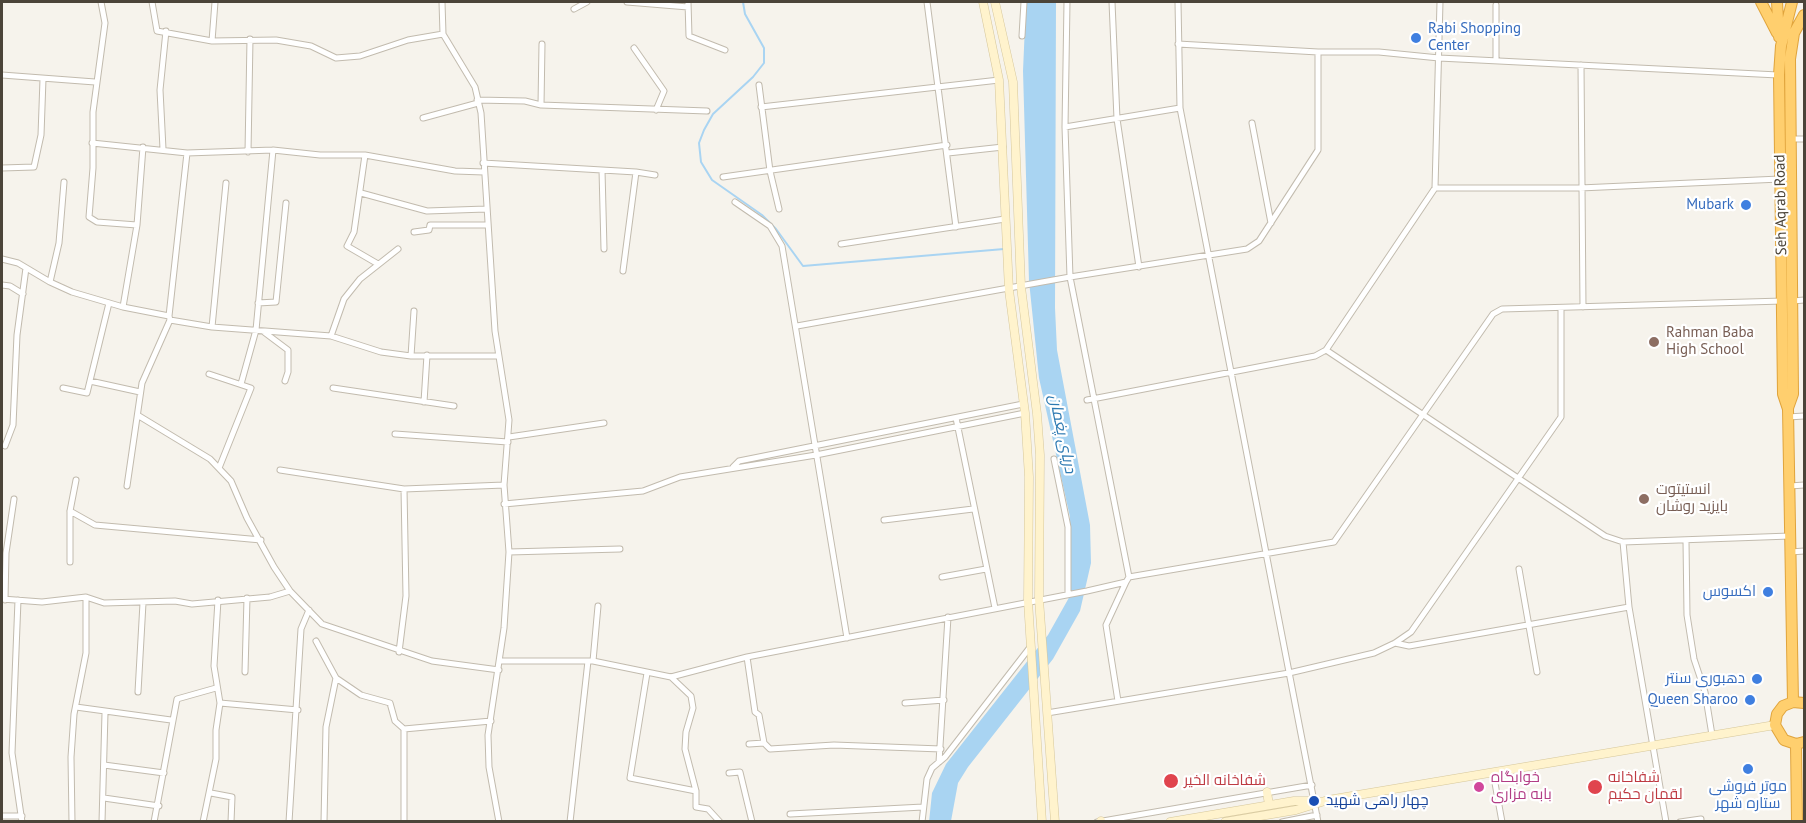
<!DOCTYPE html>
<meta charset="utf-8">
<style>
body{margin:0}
#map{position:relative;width:1806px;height:823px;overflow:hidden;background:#f6f3ec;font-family:"PT Sans",sans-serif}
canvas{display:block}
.frame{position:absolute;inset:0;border:3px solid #4b4439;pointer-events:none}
</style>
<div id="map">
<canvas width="1806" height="823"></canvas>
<div class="frame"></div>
</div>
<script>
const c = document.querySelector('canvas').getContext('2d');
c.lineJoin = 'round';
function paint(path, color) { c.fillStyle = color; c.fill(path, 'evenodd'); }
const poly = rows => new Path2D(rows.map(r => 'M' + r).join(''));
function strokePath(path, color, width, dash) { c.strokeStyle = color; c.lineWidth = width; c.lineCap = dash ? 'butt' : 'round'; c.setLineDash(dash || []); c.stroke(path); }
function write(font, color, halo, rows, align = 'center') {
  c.font = font + ' "PT Sans",Cairo,sans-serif'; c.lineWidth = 4.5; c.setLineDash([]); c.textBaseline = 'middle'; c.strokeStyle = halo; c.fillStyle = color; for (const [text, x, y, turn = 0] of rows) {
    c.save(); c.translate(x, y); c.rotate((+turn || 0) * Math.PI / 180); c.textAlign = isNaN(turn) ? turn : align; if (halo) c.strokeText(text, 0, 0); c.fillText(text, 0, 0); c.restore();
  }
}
paint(poly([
 [1026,2,1056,2,1055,308,1057,350,1090,525,1091,563,1080,611,1053,659,968,767,958,783,951,821,929,822,932,793,946,764,1048,635,1071,594,1070,517,1039,378,1029,281,1023,71]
]), '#a9d4f2');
strokePath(poly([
 [743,2,745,14,764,48,764,63,753,77,713,114,704,130,699,143,701,162,712,180,762,215,776,229,803,266,1004,249]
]), '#a9d4f2', 2);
const street = poly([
 [101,2,105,23,93,112,93,168,89,217,97,222,137,225],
 [152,2,157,31,212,41,276,40,311,46,336,58,360,56,408,40,443,34],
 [442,2,443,34,475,87,481,113,495,331,509,420,504,485,509,552,504,628,488,735,489,767,499,822],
 [627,2,688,7],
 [688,2,689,36,725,50],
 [927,2,956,227],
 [1067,2,1065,127,1070,277,1129,577],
 [1112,2,1117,119,1139,267],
 [1178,2,1180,108,1318,822],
 [1496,5,1496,61],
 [574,9,587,2],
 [1022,36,1024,2],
 [212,41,215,2],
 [1178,44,1318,52,1379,52,1439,58,1778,75],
 [634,48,664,91,656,110],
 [1581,65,1583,307],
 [2,75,95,82],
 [759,85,770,171,779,209],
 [477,100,525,101,541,105,707,111],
 [541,105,542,44],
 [761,107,999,80],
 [423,118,478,103],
 [1252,123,1271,223],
 [1065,127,1180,108],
 [1791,139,1804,139],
 [92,143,187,153,273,150,320,155,365,155,455,171,484,172],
 [163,149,160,90,166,31],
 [248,152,250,39],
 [948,153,1003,147],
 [365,155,354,232,347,246,378,264],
 [483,163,636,172,655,175],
 [2,168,34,167,41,135,43,79],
 [602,170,604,249],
 [723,177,947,145],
 [1435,188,1580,188,1780,179],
 [361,193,427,211,486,209],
 [735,202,770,226,782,246,847,638],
 [414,232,429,230,430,225,486,225],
 [841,244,1005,219],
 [2,259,18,263,50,282,72,292,123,307,169,316,170,320,212,327,331,336,381,352,411,356,498,356],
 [623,271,636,172],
 [50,282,59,243,64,182],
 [2,285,10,286,23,294],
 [1793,301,1804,300],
 [258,303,276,302,286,203],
 [123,307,137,225,143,147],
 [169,316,187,153],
 [797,326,1070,277,1247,249,1259,241,1318,150,1318,52],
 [212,327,226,183],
 [264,332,288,350,288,372,285,381],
 [331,336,344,299,360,279,398,249],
 [1326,350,1605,536,1623,542,1790,536],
 [411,356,414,311],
 [209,374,251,388,219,468],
 [90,381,140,392],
 [241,384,256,330,273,150],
 [63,388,87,393,109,303],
 [333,388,454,406],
 [1087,400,1315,356,1326,350,1435,188,1440,2],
 [424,402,427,355],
 [139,416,210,459,231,481,247,518,274,567,290,591,322,624,432,661,499,670],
 [1788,417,1804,416],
 [956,418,995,608],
 [395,434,508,442],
 [509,437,604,423],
 [5,446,13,425,17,335,26,268],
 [1054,459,1068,527,1068,593],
 [733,467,739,461,1023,404],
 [280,470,404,489,504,485],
 [127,486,142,383,170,320],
 [1790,486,1804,485],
 [504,504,643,491,680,477,816,455,1025,413],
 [70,511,95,525,261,540],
 [884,520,973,509],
 [1686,541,1687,615,1694,659,1705,692,1712,735],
 [1623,542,1629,607,1666,822],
 [509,552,620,549],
 [1791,552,1804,551],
 [70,562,70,511,76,480],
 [1519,569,1537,672],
 [942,577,986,569],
 [2,599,42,602,86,597,104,603,175,601,192,604,270,597,290,591],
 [5,600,6,553,14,499],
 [18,600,12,753,22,822],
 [316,641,336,678,361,695,390,703,395,721,404,729,491,721],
 [1395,643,1409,646,1629,607],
 [399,652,406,596,404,489],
 [747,657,755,712,759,715,764,743],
 [500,661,593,661,671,677,747,657,1087,591,1126,582,1129,577,1334,542,1493,314,1502,309,1783,301],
 [593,661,598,606],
 [245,672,247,598],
 [647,673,630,778,696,791],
 [671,677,691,696,693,708,686,732,685,749,696,791,696,807,708,809,720,822],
 [138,692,143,603],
 [1118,701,1106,625,1126,582],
 [220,703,298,710],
 [905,703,944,700],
 [76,707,171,720],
 [1047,713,1289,673,1374,653,1395,643,1411,632,1561,417,1561,308],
 [749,744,764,743,770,749,834,745,941,749],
 [939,762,948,617],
 [104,765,164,773],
 [1493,772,1502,822],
 [729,773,740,772,752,822],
 [211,793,232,797,231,822],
 [104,798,159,806],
 [790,814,923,807],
 [2,816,22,816],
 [72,822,71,757,74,714,86,653,86,597],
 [102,822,105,713],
 [154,822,177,699,216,688],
 [203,822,216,759,216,730,220,703,214,666,218,600],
 [289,822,301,629,309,610],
 [324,822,326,727,336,678],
 [404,822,404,729],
 [570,822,588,661],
 [922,822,927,779,932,768,945,757,1031,646],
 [1097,822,1312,785],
 [1282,822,1317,815],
 [1680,822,1701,819]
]);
const secondary = poly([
 [983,2,999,80,1009,290,1025,413,1029,477,1028,601,1042,822],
 [995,2,1013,82,1021,287,1037,414,1040,455,1039,599,1055,822],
 [1267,792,1269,805],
 [1101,821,1101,822],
 [1170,822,1294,801,1318,801],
 [1225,822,1296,810,1328,800,1775,725]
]);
const highway = poly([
 [1761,2,1777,33],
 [1777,2,1779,37],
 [1792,2,1781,46,1779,75,1783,394,1788,409,1793,702],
 [1788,408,1793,394,1790,59,1794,33,1804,15],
 [1804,703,1793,702,1783,706,1777,714,1775,725,1784,740,1796,744,1804,742],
 [1796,744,1797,822]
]);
strokePath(street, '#c2bbae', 7);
strokePath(secondary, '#d6c79b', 9);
strokePath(highway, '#e0a43c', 12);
strokePath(street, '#fff', 5);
strokePath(secondary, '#fff3cd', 8);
strokePath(highway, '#ffcf6e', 10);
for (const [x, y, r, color] of [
 [1416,38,6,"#3f7fe0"],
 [1746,205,6,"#3f7fe0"],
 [1654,342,6,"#8d6e63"],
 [1644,499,6,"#8d6e63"],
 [1768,592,6,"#3f7fe0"],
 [1757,679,6,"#3f7fe0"],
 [1750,700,6,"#3f7fe0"],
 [1748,769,6,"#3f7fe0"],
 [1171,781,8,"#e0444e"],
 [1479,787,6,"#d1479c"],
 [1595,787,8,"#e0444e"],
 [1314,801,6,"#1a4fb4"]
]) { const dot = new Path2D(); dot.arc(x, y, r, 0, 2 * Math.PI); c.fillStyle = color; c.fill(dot); strokePath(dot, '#fff', 2); }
write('15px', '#366cbe', '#fff', [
 ["Rabi Shopping",1428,29,"left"],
 ["Center",1428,46,"left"],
 ["Mubark",1734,205],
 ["اکسوس",1756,592],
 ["دهبوری سنتر",1745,679],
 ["Queen Sharoo",1738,700],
 ["موتر فروشی",1748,787,"center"],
 ["ستاره شهر",1748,804,"center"]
], 'right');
write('15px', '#4b4439', '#fff', [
 ["Seh Aqrab Road",1781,205,-91]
]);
write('15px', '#785e54', '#fff', [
 ["Rahman Baba",1666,333],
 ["High School",1666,350],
 ["انستیتوت",1656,490],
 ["بایزید روشان",1656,507]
], 'left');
write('15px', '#b23c85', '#fff', [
 ["خوابگاه",1491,778],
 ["بابه مزاری",1491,795]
], 'left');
write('15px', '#be3a42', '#fff', [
 ["شفاخانه",1608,778],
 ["لقمان حکیم",1608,795],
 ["شفاخانه الخیر",1184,781]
], 'left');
write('15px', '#164399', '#fff', [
 ["چهار راهی شهید",1326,801]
], 'left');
write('italic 16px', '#2e7ab2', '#fff', [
 ["دریای پغمان",1062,434,78]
]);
</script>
